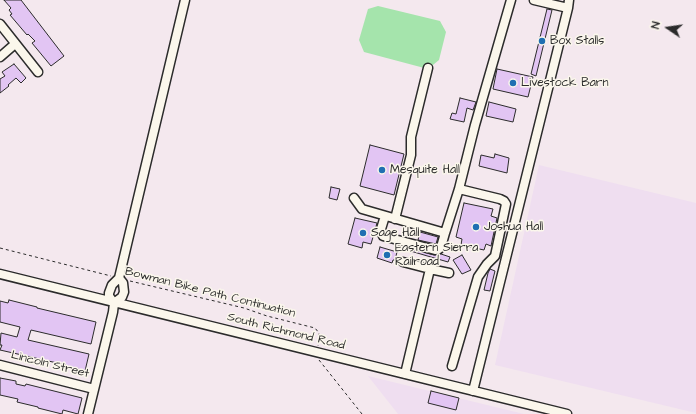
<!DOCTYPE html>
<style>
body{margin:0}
#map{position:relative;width:696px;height:414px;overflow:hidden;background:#f4e8ee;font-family:"Architects Daughter",sans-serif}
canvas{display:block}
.north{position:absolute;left:648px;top:8px;width:40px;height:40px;-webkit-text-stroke:3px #fbf7ec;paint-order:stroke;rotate:283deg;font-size:11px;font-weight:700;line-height:16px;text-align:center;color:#2b2b2b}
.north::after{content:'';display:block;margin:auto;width:14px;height:18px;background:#2b2b2b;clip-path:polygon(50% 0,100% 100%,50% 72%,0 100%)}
</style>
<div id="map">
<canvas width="696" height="414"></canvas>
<div class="north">N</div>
</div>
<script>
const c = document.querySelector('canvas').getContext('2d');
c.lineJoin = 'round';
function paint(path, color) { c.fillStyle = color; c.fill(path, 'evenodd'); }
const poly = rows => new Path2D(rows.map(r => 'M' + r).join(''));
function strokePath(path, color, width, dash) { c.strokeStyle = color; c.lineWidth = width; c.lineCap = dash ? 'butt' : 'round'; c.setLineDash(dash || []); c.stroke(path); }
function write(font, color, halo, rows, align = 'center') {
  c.font = font + ' "Architects Daughter",sans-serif'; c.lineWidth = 3; c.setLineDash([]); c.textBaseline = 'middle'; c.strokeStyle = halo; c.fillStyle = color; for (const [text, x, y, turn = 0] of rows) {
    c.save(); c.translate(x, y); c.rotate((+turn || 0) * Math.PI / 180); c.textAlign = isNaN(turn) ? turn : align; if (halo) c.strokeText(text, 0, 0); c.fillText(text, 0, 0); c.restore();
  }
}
paint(poly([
 [539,165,696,203,696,413,495,365],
 [368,376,524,414,398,414]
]), '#efdef0');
paint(poly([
 [378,6,440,21,446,32,439,60,428,69,364,52,359,40,368,9]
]), '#a5e4ac');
const building = poly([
 [4,0,21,0,64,56,51,66,32,43,35,41,28,34,27,35,10,15,12,14,9,10,11,8,4,0],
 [547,9,552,10,536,76,531,74,547,9],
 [14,64,26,78,21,83,16,78,8,85,9,86,0,93,0,79,5,76,2,72,14,64],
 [497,69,533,77,528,97,493,89,497,69],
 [460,98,476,102,473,110,467,108,464,122,450,119,452,113,456,114,460,98],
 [489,102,516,109,513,122,486,116,489,102],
 [370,145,404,154,394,195,360,186,370,145],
 [495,154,509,158,507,173,479,166,481,155,494,158,495,154],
 [331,187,340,189,337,200,329,198,331,187],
 [464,203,493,209,491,216,497,218,491,246,486,244,484,250,461,245,462,239,456,237,464,203],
 [355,218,377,223,371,244,363,242,362,248,348,244,355,218],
 [420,232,438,237,436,244,418,240,420,232],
 [380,247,397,252,395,260,393,260,392,263,377,258,380,247],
 [407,248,434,255,441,254,450,257,448,262,407,250,407,248],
 [462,255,471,270,462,274,453,260,462,255],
 [490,269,495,271,490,291,484,290,488,273,490,269],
 [9,300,37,307,37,308,96,322,91,344,31,330,28,340,89,354,85,371,66,366,66,365,0,350,2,345,0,345,1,333,17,337,20,327,0,322,0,301,8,303,9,300],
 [0,378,16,381,16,384,25,386,26,384,82,398,78,414,63,410,62,414,38,408,38,407,17,402,18,399,0,395,0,378],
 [431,391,459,398,456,410,428,403,431,391]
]);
paint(building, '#e2c5f3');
strokePath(building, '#2b2b2b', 1);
const minor = poly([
 [534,0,568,8],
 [0,24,38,72],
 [0,57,15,44],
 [354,198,362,209,445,233,459,189,475,125,511,0],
 [385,216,381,229,383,236,435,250,439,249,441,247,445,233],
 [395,219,411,155,411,137,428,68],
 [403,262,430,269,405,374],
 [430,269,449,273],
 [0,274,567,414],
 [114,303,109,296,109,293,112,285,119,278,185,0],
 [114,303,122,297,124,292,123,283,119,278],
 [0,365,94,389],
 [452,366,478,277,487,264,495,256,506,204,504,201,500,199,459,189],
 [473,391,568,8,569,0],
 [88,414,113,312,114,303]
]);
strokePath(minor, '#2b2b2b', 11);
strokePath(poly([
 [0,248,111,276],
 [130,281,244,308,267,316,315,328,319,333,318,346],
 [319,360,362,414]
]), '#2b2b2b', 1, [3, 3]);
strokePath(minor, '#fbf7ec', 8);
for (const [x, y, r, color] of [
 [542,41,4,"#1f6fb2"],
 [513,83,4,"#1f6fb2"],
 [382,170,4,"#1f6fb2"],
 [476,227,4,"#1f6fb2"],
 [363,233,4,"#1f6fb2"],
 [387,255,4,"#1f6fb2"]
]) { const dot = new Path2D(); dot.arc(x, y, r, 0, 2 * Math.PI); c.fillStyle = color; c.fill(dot); strokePath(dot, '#fbf7ec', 1.5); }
write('12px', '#2b2b2b', '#fbf7ec', [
 ["Box Stalls",550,41],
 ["Livestock Barn",521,83],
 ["Mesquite Hall",390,170],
 ["Joshua Hall",484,227],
 ["Sage Hall",371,233],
 ["Eastern Sierra",395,248],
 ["Railroad",395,262]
], 'left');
write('12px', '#2b2b2b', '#fbf7ec', [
 ["Bowman Bike Path Continuation",210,293,14],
 ["South Richmond Road",286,332,14],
 ["Lincoln Street",50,365,14]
]);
</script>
